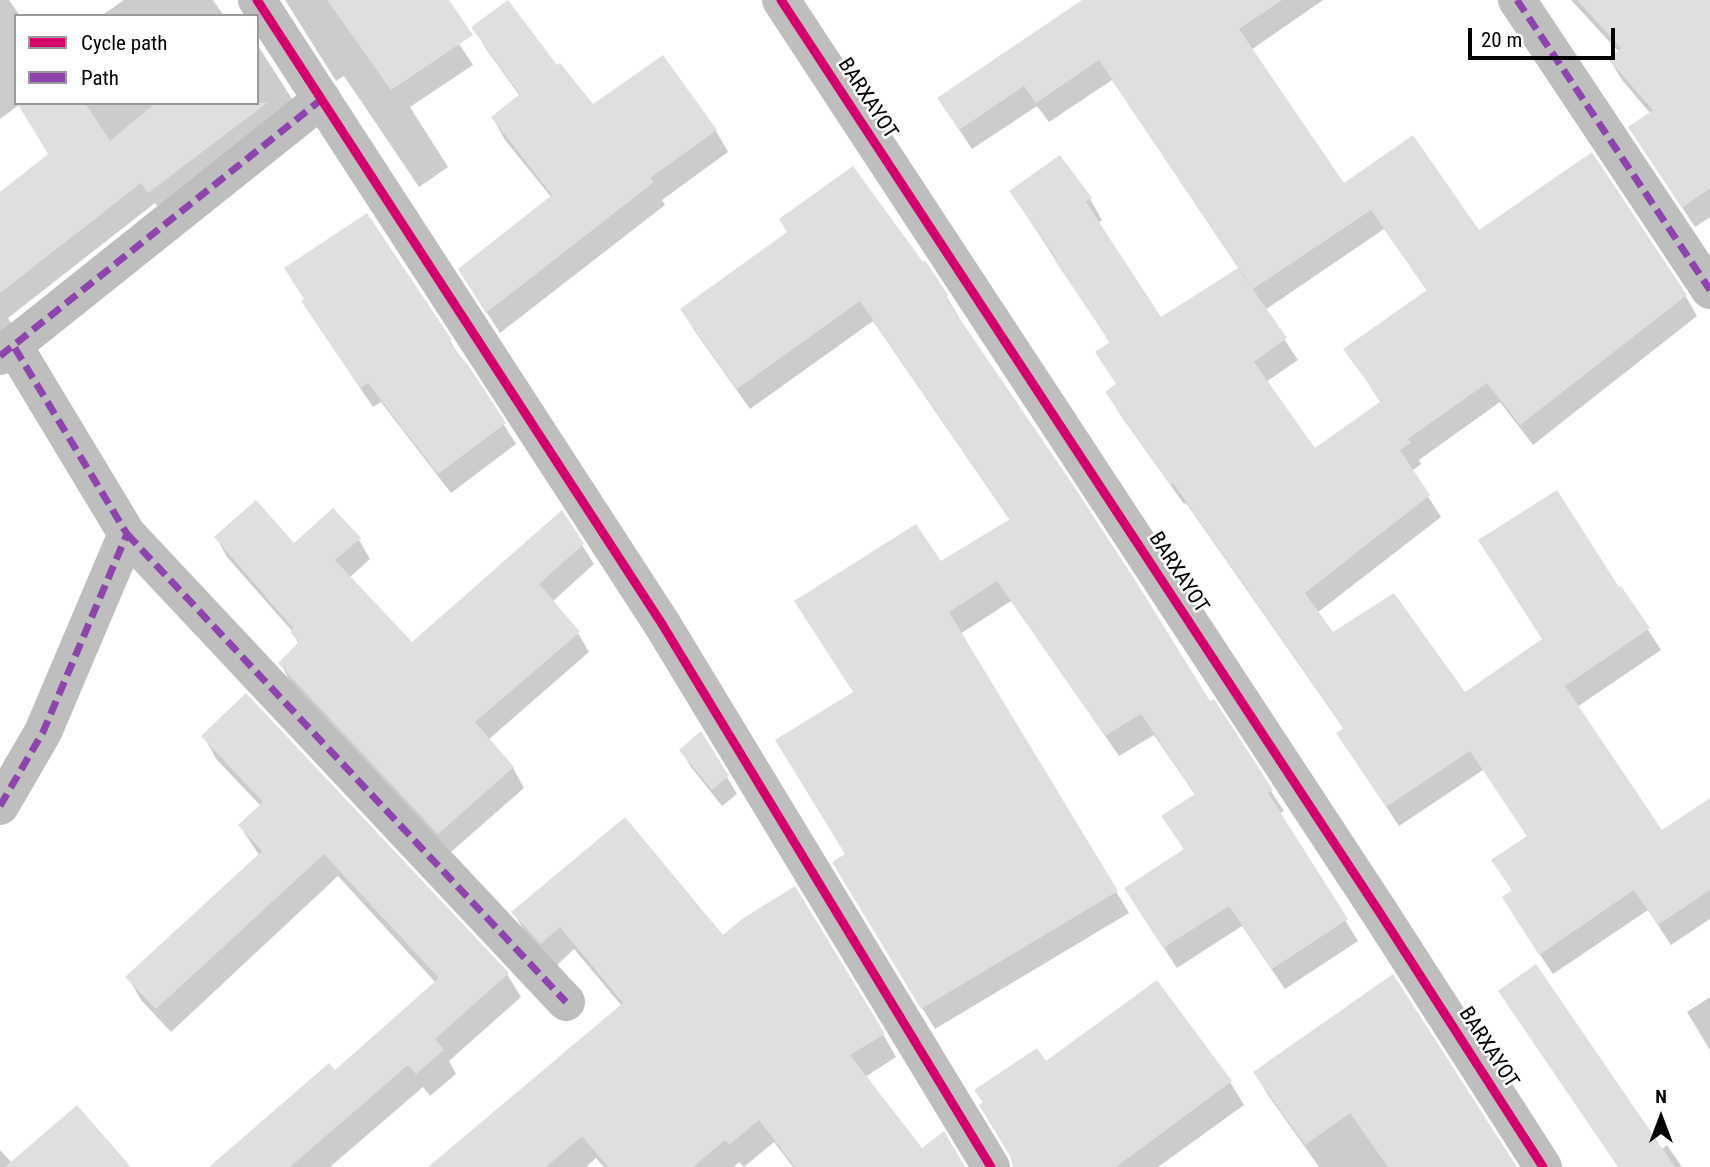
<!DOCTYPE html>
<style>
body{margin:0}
#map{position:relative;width:1710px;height:1167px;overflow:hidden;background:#fff;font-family:"Roboto Condensed",sans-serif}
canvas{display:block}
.legend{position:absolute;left:14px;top:14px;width:245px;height:91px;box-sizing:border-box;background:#fff;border:2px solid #999;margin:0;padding:9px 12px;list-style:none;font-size:21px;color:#000}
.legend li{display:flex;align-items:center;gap:14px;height:35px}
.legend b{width:35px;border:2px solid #999}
.north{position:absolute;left:1626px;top:1083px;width:70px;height:70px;-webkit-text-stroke:5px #fff;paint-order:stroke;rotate:0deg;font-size:19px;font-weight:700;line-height:28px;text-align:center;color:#000}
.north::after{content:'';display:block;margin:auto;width:24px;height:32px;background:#000;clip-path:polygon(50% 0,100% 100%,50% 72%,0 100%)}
.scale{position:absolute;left:1468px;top:28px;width:147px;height:32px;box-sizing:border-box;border:4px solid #000;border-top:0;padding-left:9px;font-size:21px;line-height:24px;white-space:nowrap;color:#000;-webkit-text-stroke:5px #fff;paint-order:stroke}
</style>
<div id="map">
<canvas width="1710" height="1167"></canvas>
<ul class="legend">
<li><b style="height:9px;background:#d6006c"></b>Cycle path</li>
<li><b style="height:9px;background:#8e44ad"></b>Path</li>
</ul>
<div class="north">N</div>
<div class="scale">20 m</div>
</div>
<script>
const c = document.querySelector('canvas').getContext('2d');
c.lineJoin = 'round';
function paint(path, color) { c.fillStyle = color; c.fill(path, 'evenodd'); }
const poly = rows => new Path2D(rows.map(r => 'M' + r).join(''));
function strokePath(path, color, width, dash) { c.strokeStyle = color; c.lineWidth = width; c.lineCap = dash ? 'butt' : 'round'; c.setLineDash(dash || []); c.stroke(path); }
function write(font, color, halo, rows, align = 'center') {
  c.font = font + ' "Roboto Condensed",sans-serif'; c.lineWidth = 5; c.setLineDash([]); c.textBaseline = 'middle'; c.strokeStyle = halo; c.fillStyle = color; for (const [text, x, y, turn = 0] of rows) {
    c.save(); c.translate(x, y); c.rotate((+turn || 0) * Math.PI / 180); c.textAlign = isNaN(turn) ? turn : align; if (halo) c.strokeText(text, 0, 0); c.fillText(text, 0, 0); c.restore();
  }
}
paint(poly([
 [0,0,9,0,20,16,16,16,16,103,257,103,257,44,299,110,162,213,155,203,8,318,20,338,0,352,0,194,50,155,19,105,0,119],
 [124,0,213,0,224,16,101,16],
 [285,0,430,0,473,65,410,107,448,167,419,187,344,76,336,81],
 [1085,0,1323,0,1251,50,1344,185,1479,233,1685,295,1697,316,1533,445,1500,402,1419,460,1421,464,1412,471,1441,517,1317,613,1332,634,1464,694,1621,588,1661,650,1577,707,1662,832,1710,800,1710,919,1671,945,1648,910,1553,974,1516,919,1513,892,1493,860,1528,837,1483,770,1399,826,1338,734,1344,729,1186,503,1184,504,1119,413,1108,393,1117,386,1111,344,1011,192,1060,157,1090,199,1102,220,1098,223,1161,320,1239,269,1112,80,1049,122,1037,106,972,149,952,119],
 [1384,229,1428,292,1346,349,1381,403,1314,451,1266,382,1298,360,1265,310],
 [1571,0,1710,0,1710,217,1695,227,1630,128,1651,114,1622,80,1610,60,1619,52],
 [473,27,556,68,592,107,716,131,728,152,662,200,665,205,500,333,473,291,552,198,505,140,493,118,520,96,486,49],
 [925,262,959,317,957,318,1210,704,1271,791,1284,811,1279,814,1358,941,1285,989,1242,926,1177,968,1138,909,1185,851,1164,817,1196,796,1154,735,1119,756,1011,601,960,634,1129,913,935,1029,846,884,854,694,941,563,1010,520,873,321,750,409,694,330,682,309],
 [315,321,450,341,516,444,451,493,381,402,373,407],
 [216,537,294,545,359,540,370,559,349,578,412,644,582,545,594,564,552,602,578,633,589,652,488,740,513,768,524,788,451,852,291,683,280,663,299,645,292,631,227,557],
 [701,734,737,794,722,806,691,767,681,750],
 [204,737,507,974,521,997,449,1061,456,1074,430,1096,423,1087,330,1167,212,1167,335,1073,436,983,338,876,171,1032,141,1000,128,977,259,855,240,826,261,806,217,760],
 [513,912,723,938,883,1034,896,1057,865,1077,922,1150,963,1167,793,1167,774,1142,744,1167,739,1162,734,1167,604,1167,596,1158,586,1167,431,1167,622,1006,574,949,556,966,527,935],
 [1710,997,1710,1050,1687,1012],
 [1046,1064,1230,1082,1244,1105,1158,1167,1014,1167],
 [1255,1073,1515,1167,1319,1167,1268,1095],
 [1667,1145,1682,1167,1627,1167,1661,1150],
 [0,1150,12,1163,129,1167,0,1167]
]), '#0003');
paint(poly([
 [327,0,449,0,473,35,391,90],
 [508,0,557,65,560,63,593,104,663,55,717,130,650,178,654,182,486,313,458,269,552,195,491,117,520,94,471,27],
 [1082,0,1282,0,1239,29,1344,183,1413,135,1479,230,1592,152,1687,295,1520,425,1487,383,1408,439,1411,443,1400,450,1430,495,1305,593,1333,632,1394,593,1465,692,1542,639,1478,540,1557,490,1619,587,1621,586,1650,628,1565,686,1662,830,1710,798,1710,890,1658,925,1634,890,1539,955,1502,897,1512,890,1491,860,1527,836,1470,751,1386,807,1336,733,1344,728,1173,483,1171,485,1105,392,1116,384,1095,352,1110,342,1055,261,1057,259,1009,191,1060,155,1092,198,1086,202,1161,317,1238,268,1287,338,1254,362,1315,448,1381,401,1343,349,1427,290,1371,210,1253,289,1099,60,1036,103,1024,86,959,130,937,98],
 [1577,0,1710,0,1710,188,1682,208,1628,127,1653,110,1608,59,1621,48],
 [17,103,85,103,110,141,155,103,267,103,148,193,141,183,0,293,0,192,48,154],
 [853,166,923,262,925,260,948,295,945,297,1071,482,1137,583,1210,701,1214,699,1273,790,1268,793,1348,919,1272,969,1229,906,1163,948,1124,888,1184,849,1161,816,1195,794,1141,714,1105,736,997,581,949,612,1118,891,921,1009,832,862,845,854,775,740,853,692,794,601,916,524,941,561,1010,519,860,301,737,389,680,309,787,232,779,219],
 [367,213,452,340,449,342,470,368,506,423,438,474,368,383,360,388,301,301,304,299,284,268],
 [256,500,294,543,333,508,361,538,335,560,412,642,562,510,584,544,539,584,580,632,475,722,514,767,438,834,278,663,299,642,290,632,293,628,214,537],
 [246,693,509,973,435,1039,444,1050,416,1074,408,1065,290,1167,209,1167,329,1063,335,1070,439,978,324,854,156,1009,125,977,262,851,238,825,263,802,201,736],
 [701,731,729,776,712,790,679,750],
 [625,817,723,935,742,919,795,886,885,1034,850,1055,922,1148,944,1131,965,1167,795,1167,759,1120,729,1145,725,1140,693,1167,608,1167,582,1136,546,1167,428,1167,623,1003,560,927,541,944,511,912],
 [1536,964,1675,1167,1618,1167,1498,991],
 [1393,974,1517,1167,1388,1167,1350,1113,1305,1145,1253,1072],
 [1157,980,1232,1081,1116,1167,1013,1167,1010,1156,979,1105,983,1102,974,1090,1037,1048,1046,1061],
 [77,1105,131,1167,5,1167]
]), '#dfdfdf');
strokePath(poly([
 [257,0,662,624,991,1167],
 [781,0,1380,913,1543,1167],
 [1517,0,1710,290],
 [0,356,322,99],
 [127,534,566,1002],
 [0,806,43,732,127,534,13,345]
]), '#bebebe', 38);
strokePath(poly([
 [1517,0,1710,290],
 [0,356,322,99],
 [127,534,566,1002],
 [0,806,43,732,127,534,13,345]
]), '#8e44ad', 7, [14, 7]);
strokePath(poly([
 [257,0,662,624,991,1167],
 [781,0,1380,913,1543,1167]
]), '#d6006c', 9);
write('21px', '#000', '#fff', [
 ["BARXAYOT",867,99,57],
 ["BARXAYOT",1178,573,57],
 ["BARXAYOT",1488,1048,57]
]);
</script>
